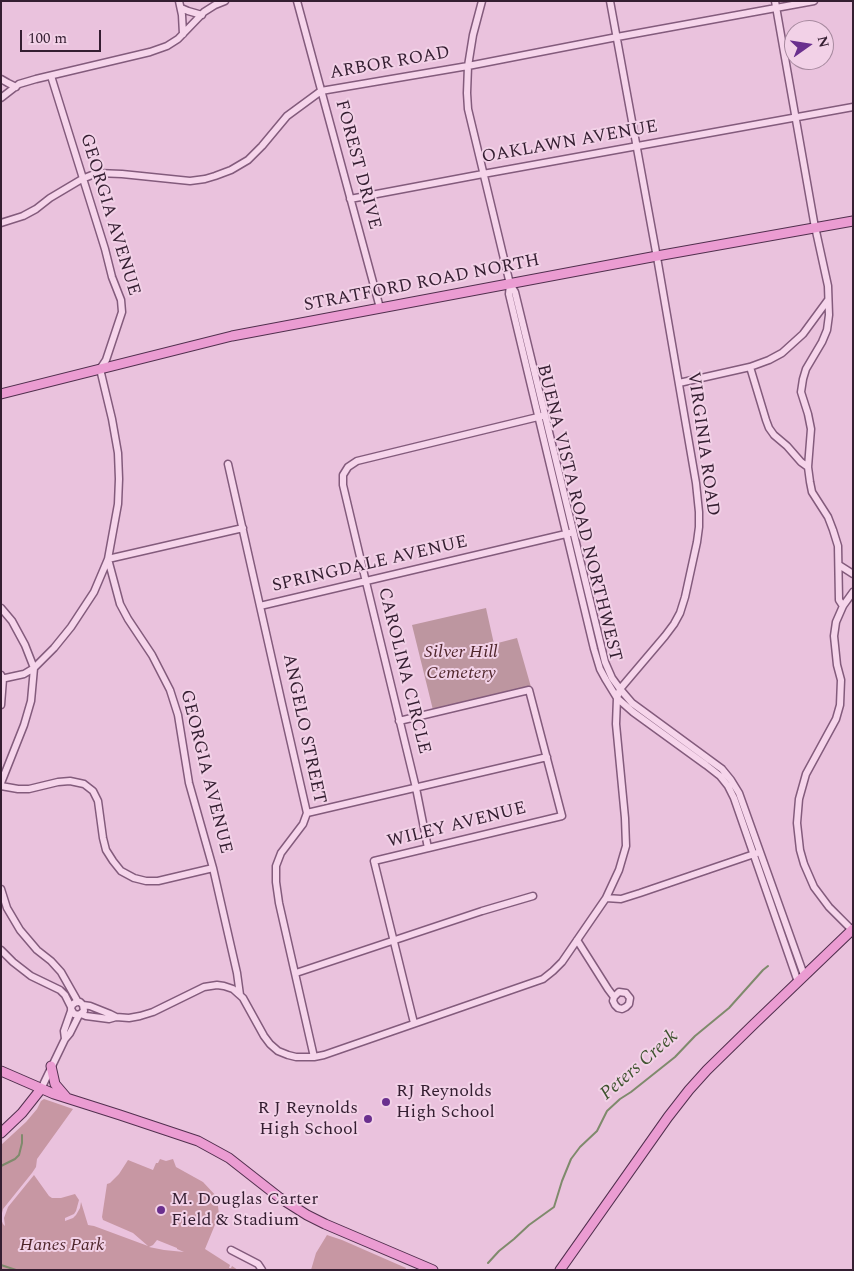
<!DOCTYPE html>
<style>
body{margin:0}
#map{position:relative;width:854px;height:1271px;overflow:hidden;background:#eac2dd;font-family:Spectral,serif}
canvas{display:block}
.frame{position:absolute;inset:0;border:2px solid #341e31;pointer-events:none}
.north{position:absolute;left:784px;top:20px;width:50px;height:50px;box-sizing:border-box;background:#f2d1e7;border:1px solid #a6899e;border-radius:50%;rotate:77deg;font-size:14px;font-weight:700;line-height:20px;text-align:center;color:#341e31}
.north::after{content:'';display:block;margin:auto;width:18px;height:22px;background:#6a2f8e;clip-path:polygon(50% 0,100% 100%,50% 72%,0 100%)}
.scale{position:absolute;left:20px;top:30px;width:81px;height:22px;box-sizing:border-box;border:2px solid #341e31;border-top:0;padding-left:6px;font-size:15px;line-height:18px;white-space:nowrap;color:#341e31;-webkit-text-stroke:4px #f2d1e7;paint-order:stroke}
</style>
<div id="map">
<canvas width="854" height="1271"></canvas>
<div class="frame"></div>
<div class="north">N</div>
<div class="scale">100 m</div>
</div>
<script>
const c = document.querySelector('canvas').getContext('2d');
c.lineJoin = 'round';
function paint(path, color) { c.fillStyle = color; c.fill(path, 'evenodd'); }
const poly = rows => new Path2D(rows.map(r => 'M' + r).join(''));
function strokePath(path, color, width, dash) { c.strokeStyle = color; c.lineWidth = width; c.lineCap = dash ? 'butt' : 'round'; c.setLineDash(dash || []); c.stroke(path); }
function write(font, color, halo, rows, align = 'center') {
  c.font = font + ' Spectral,serif'; c.lineWidth = 4; c.setLineDash([]); c.textBaseline = 'middle'; c.strokeStyle = halo; c.fillStyle = color; for (const [text, x, y, turn = 0] of rows) {
    c.save(); c.translate(x, y); c.rotate((+turn || 0) * Math.PI / 180); c.textAlign = isNaN(turn) ? turn : align; if (halo) c.strokeText(text, 0, 0); c.fillText(text, 0, 0); c.restore();
  }
}
paint(poly([
 [44,1099,73,1109,37,1159,36,1167,32,1173,3,1209,1,1217,1,1145,26,1122,37,1109,41,1101],
 [160,1159,166,1161,173,1159,176,1167,203,1182,217,1197,219,1215,205,1249,230,1265,229,1268,231,1268,232,1266,238,1270,1,1270,1,1219,3,1224,5,1226,4,1218,8,1207,34,1175,49,1196,52,1198,61,1198,75,1194,79,1200,76,1211,74,1214,65,1218,65,1221,73,1218,76,1215,80,1208,81,1202,88,1225,94,1226,148,1246,133,1233,103,1220,102,1217,107,1184,110,1183,119,1174,128,1160,153,1170,156,1163,158,1163],
 [157,1240,177,1248,177,1249,184,1252,164,1250,149,1247,153,1245],
 [327,1235,342,1240,406,1268,405,1270,311,1270,316,1253]
]), '#c797a3');
paint(poly([
 [486,608,494,644,517,638,531,687,433,710,412,625]
]), '#bd96a0');
strokePath(poly([
 [1,1166,15,1159,19,1155,22,1143,22,1135],
 [488,1263,499,1251,514,1239,529,1225,554,1207,562,1181,571,1159,580,1147,597,1131,607,1111,620,1099,631,1092,675,1057,695,1036,729,1008,763,970,768,966],
 [1,1265,16,1270]
]), '#7f8a6c', 2);
const minor = poly([
 [179,1,182,15,183,34],
 [297,1,380,308],
 [482,1,473,35,468,66,467,93,468,109,510,284,515,292,605,662,612,678,620,689,632,703,722,769,731,780,739,793,804,975],
 [775,1,814,222,828,286,829,315,827,330,822,342,806,369,803,379,801,392,808,414,811,429,808,467,810,482,812,492,828,517,833,530,838,546,839,600,843,606],
 [181,8,188,11,202,15],
 [51,76,105,249,112,277,121,300,122,312,106,360,100,369,112,419,118,453,119,479,118,504,108,559,120,604,128,619,152,655,170,690,178,715,189,783,213,868,237,973,240,995],
 [1,79,8,83,16,87],
 [1,98,19,84,36,79,150,52,167,46,178,39,204,12,215,5,225,1],
 [350,199,483,174,853,107],
 [1,223,23,216,36,209,50,198,82,179,97,173,122,174,190,181,205,179,215,176,231,170,248,160,262,146,287,116,321,91,468,66,617,37,814,1],
 [510,284,509,294,594,649,600,669,606,680,617,698,633,712,706,765,720,776,728,786,734,798,798,982],
 [750,367,766,420,769,428,774,435,787,446,801,462,808,467],
 [679,383,750,367,769,360,782,353,803,334,828,300],
 [228,464,282,704,307,813,303,824,281,853,276,866,276,882,279,903,314,1057],
 [839,565,853,574],
 [260,606,570,533],
 [1,608,12,621,25,645,34,668,31,701,24,725,1,783],
 [1,675,3,679,1,705],
 [1,679,24,674,34,668,54,648,71,627,94,592,108,559,243,528],
 [399,721,529,690,562,816,374,861,414,1023],
 [1,786,18,789,29,789,58,782,70,781,84,784,93,791,98,801,103,838,106,850,113,861,121,871,134,878,146,881,158,881,213,868],
 [307,813,547,757],
 [428,848,416,788,366,582,343,485,343,475,348,467,357,461,542,416],
 [1,889,7,908,20,930,37,950,51,961,61,972,78,1002],
 [606,898,619,870,626,846,625,818,616,724,617,698,620,689,665,636,674,624,680,613,685,597,697,542,699,527,699,512,696,483,658,263,610,1],
 [852,930,829,907,814,887,804,864,800,850,797,823,799,799,806,774,836,719,840,705,841,680,837,665,834,636,836,622,843,606,853,592],
 [577,940,608,989,614,997,613,1001,615,1005,618,1008,622,1009,626,1007,629,1004,630,998,626,993,619,992,614,997],
 [1,950,13,962,31,976,60,990,65,995,71,1007],
 [296,973,482,911,533,896],
 [83,1005,90,1006,110,1014,116,1017],
 [81,1014,86,1016,109,1019,116,1017,129,1018,140,1016,153,1012,204,987,217,985,224,986,233,989,243,998,264,1036,270,1044,278,1051,288,1055,296,1057,314,1057,324,1055,543,979,553,971,562,962,606,898,621,899,640,893,760,852],
 [65,1039,64,1031,71,1011],
 [41,1089,65,1039,70,1033,79,1015,84,1011,83,1005,80,1002,76,1002,72,1005,71,1009,74,1014,79,1015],
 [231,1250,258,1264,262,1270]
]);
const major = poly([
 [1,394,232,336,657,256,853,221],
 [51,1066,55,1084,67,1098],
 [1,1071,54,1094,120,1115,198,1141,229,1158,280,1198,307,1215,325,1224,433,1270],
 [1,1133,22,1113,41,1089],
 [560,1270,668,1117,689,1090,707,1070,754,1024,853,929]
]);
strokePath(minor, '#835b7c', 9);
strokePath(major, '#512f4e', 11);
strokePath(minor, '#f6d5eb', 6);
strokePath(major, '#eb9cd2', 9);
for (const [x, y, r, color] of [
 [386,1102,5,"#6a2f8e"],
 [368,1119,5,"#6a2f8e"],
 [161,1210,5,"#6a2f8e"]
]) { const dot = new Path2D(); dot.arc(x, y, r, 0, 2 * Math.PI); c.fillStyle = color; c.fill(dot); strokePath(dot, '#f2d1e7', 2); }
write('18px', '#341e31', '#f2d1e7', [
 ["ARBOR ROAD",390,64,-10],
 ["OAKLAWN AVENUE",570,143,-10],
 ["FOREST DRIVE",357,165,75],
 ["GEORGIA AVENUE",109,215,73],
 ["STRATFORD ROAD NORTH",422,284,-11],
 ["VIRGINIA ROAD",702,444,82],
 ["BUENA VISTA ROAD NORTHWEST",578,513,76],
 ["SPRINGDALE AVENUE",370,565,-13],
 ["CAROLINA CIRCLE",403,671,76],
 ["ANGELO STREET",303,729,78],
 ["GEORGIA AVENUE",205,772,76],
 ["WILEY AVENUE",457,826,-14]
]);
write('italic 18px', '#4f262b', '#f2d1e7', [
 ["Silver Hill",461,653],
 ["Cemetery",461,674],
 ["Hanes Park",62,1246]
]);
write('18px', '#341e31', '#f2d1e7', [
 ["RJ Reynolds",396,1092],
 ["High School",396,1113],
 ["R J Reynolds",358,1109,"right"],
 ["High School",358,1130,"right"],
 ["M. Douglas Carter",171,1200],
 ["Field & Stadium",171,1221]
], 'left');
write('italic 19px', '#3e532e', '#f2d1e7', [
 ["Peters Creek",640,1066,-41]
]);
</script>
